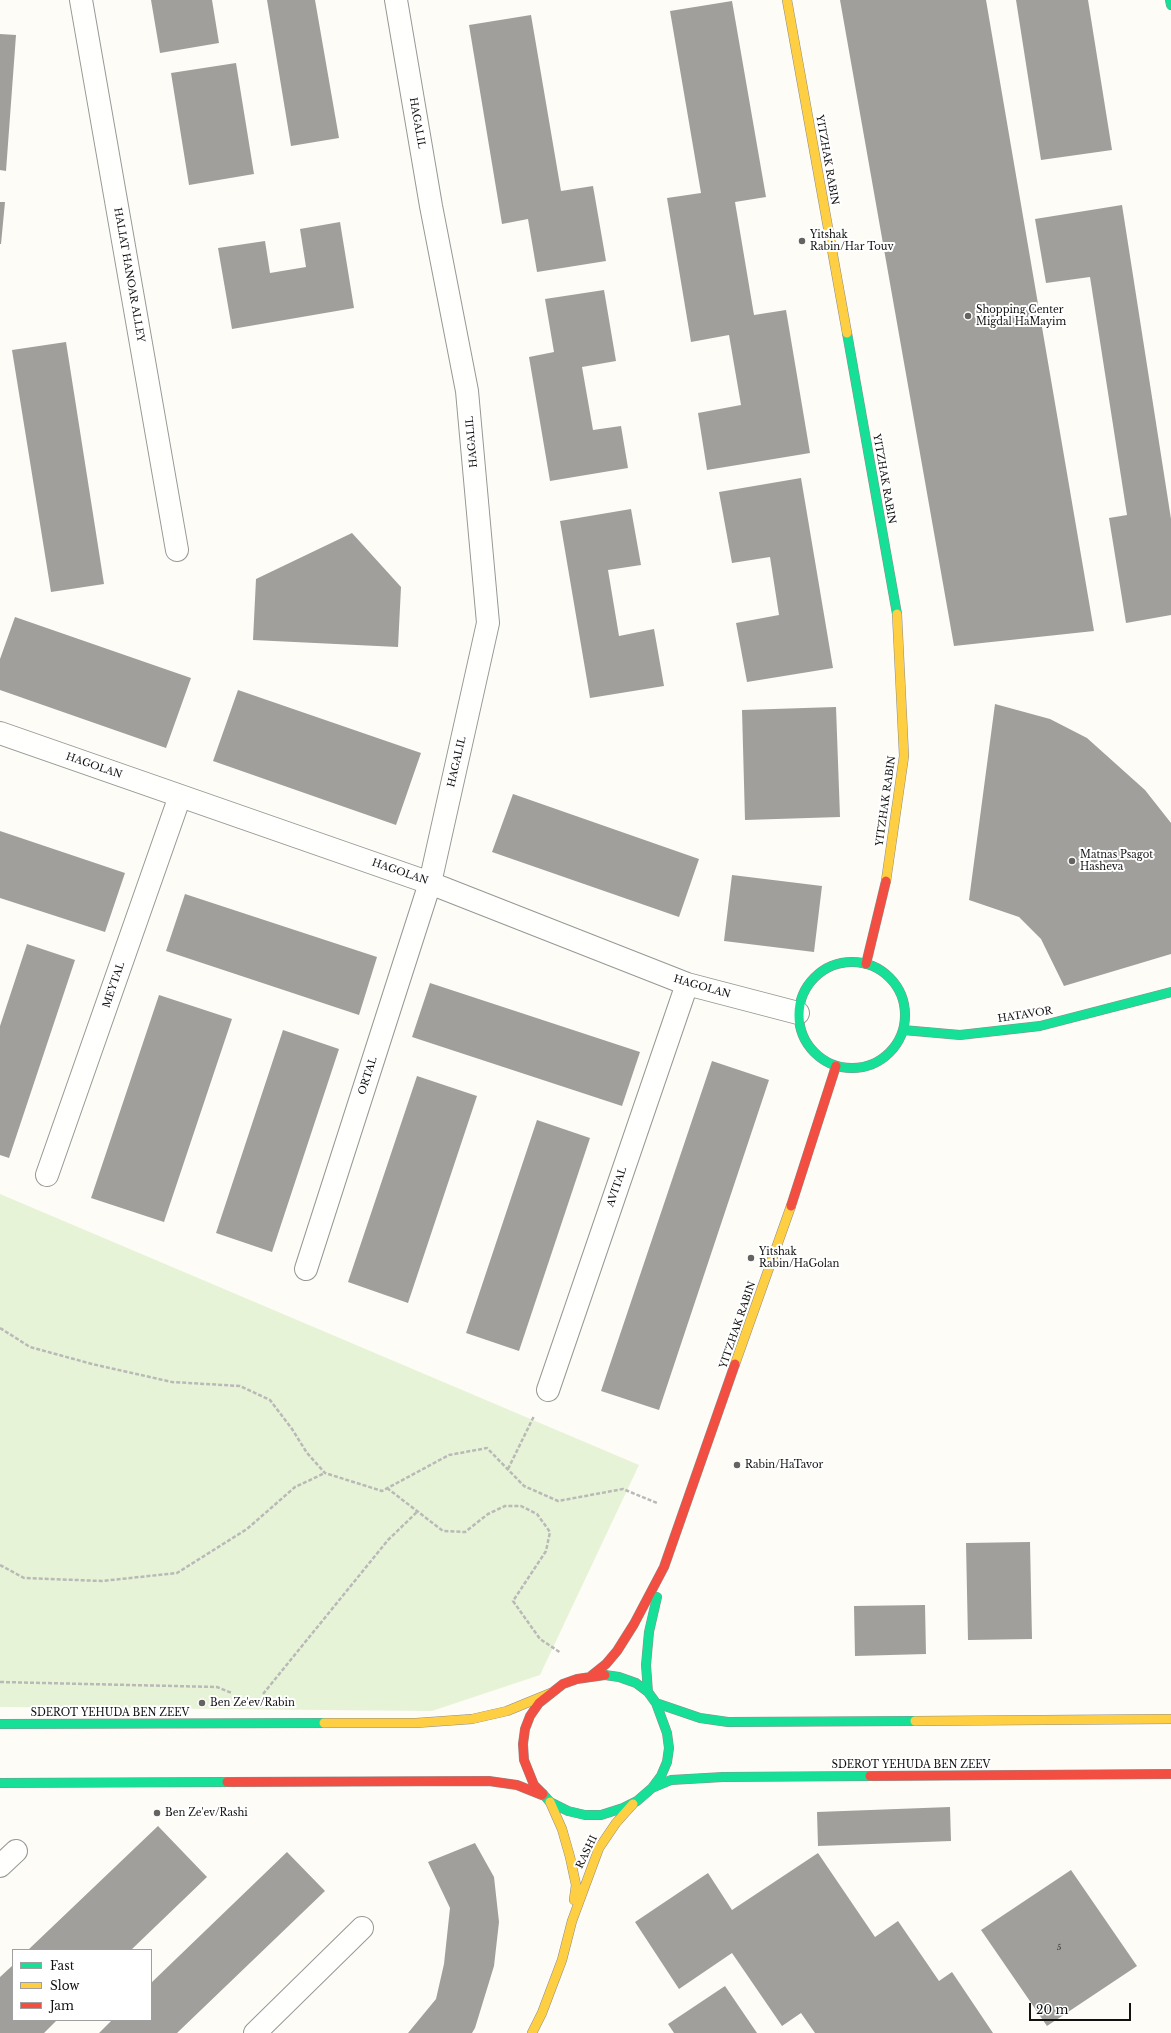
<!DOCTYPE html>
<style>
body{margin:0}
#map{position:relative;width:1171px;height:2033px;overflow:hidden;background:#fdfcf7;font-family:"Libre Baskerville",serif}
canvas{display:block}
.legend{position:absolute;left:12px;top:1949px;width:140px;height:72px;box-sizing:border-box;background:#fff;border:1px solid #a0a0a0;margin:0;padding:5px 7px;list-style:none;font-size:12px;color:#111}
.legend li{display:flex;align-items:center;gap:8px;height:20px}
.legend b{width:20px;border:1px solid #a0a0a0}
.scale{position:absolute;left:1029px;top:2003px;width:102px;height:18px;box-sizing:border-box;border:2px solid #111;border-top:0;padding-left:5px;font-size:12px;line-height:14px;white-space:nowrap;color:#111;-webkit-text-stroke:3px #fff;paint-order:stroke}
</style>
<div id="map">
<canvas width="1171" height="2033"></canvas>
<ul class="legend">
<li><b style="height:5px;background:#16e098"></b>Fast</li>
<li><b style="height:5px;background:#ffcf43"></b>Slow</li>
<li><b style="height:5px;background:#f24e42"></b>Jam</li>
</ul>
<div class="scale">20 m</div>
</div>
<script>
const c = document.querySelector('canvas').getContext('2d');
c.lineJoin = 'round';
function paint(path, color) { c.fillStyle = color; c.fill(path, 'evenodd'); }
const poly = rows => new Path2D(rows.map(r => 'M' + r).join(''));
function strokePath(path, color, width, dash) { c.strokeStyle = color; c.lineWidth = width; c.lineCap = dash ? 'butt' : 'round'; c.setLineDash(dash || []); c.stroke(path); }
function write(font, color, halo, rows, align = 'center') {
  c.font = font + ' "Libre Baskerville",serif'; c.lineWidth = 4; c.setLineDash([]); c.textBaseline = 'middle'; c.strokeStyle = halo; c.fillStyle = color; for (const [text, x, y, turn = 0] of rows) {
    c.save(); c.translate(x, y); c.rotate((+turn || 0) * Math.PI / 180); c.textAlign = isNaN(turn) ? turn : align; if (halo) c.strokeText(text, 0, 0); c.fillText(text, 0, 0); c.restore();
  }
}
paint(poly([
 [0,1194,639,1465,540,1675,432,1711,0,1707]
]), '#e7f3d7');
paint(poly([
 [151,0,212,0,219,43,160,53],
 [267,0,315,0,339,138,291,146],
 [840,0,986,0,1094,631,954,646],
 [1016,0,1088,0,1112,150,1041,160],
 [732,1,766,197,735,202,754,315,786,310,810,453,707,470,698,413,741,405,729,335,691,342,667,198,701,193,670,11],
 [531,15,561,191,593,186,606,261,537,272,528,219,502,224,469,25],
 [0,34,16,35,6,171,0,170],
 [236,63,254,174,189,185,171,73],
 [0,202,5,202,1,244,0,244],
 [1122,205,1171,519,1171,615,1126,623,1109,518,1127,515,1090,277,1046,283,1035,219],
 [340,222,354,308,232,329,218,248,265,241,270,273,306,267,300,229],
 [604,290,616,361,582,367,593,430,621,426,628,468,550,481,529,357,554,352,545,299],
 [66,342,104,584,51,592,12,350],
 [801,478,833,668,747,682,736,623,779,615,770,557,732,563,719,492],
 [631,509,641,565,608,570,619,636,654,629,664,686,590,698,560,521],
 [352,533,401,587,398,647,253,640,256,579],
 [15,617,191,678,166,748,0,690,0,659],
 [238,690,421,753,396,825,213,761],
 [995,704,1050,719,1087,738,1145,790,1171,823,1171,954,1064,986,1041,939,1019,917,969,900],
 [836,707,840,817,745,820,742,710],
 [513,794,699,859,679,917,492,852],
 [0,831,125,873,105,932,0,898],
 [732,875,822,886,814,952,724,941],
 [185,894,377,957,359,1015,166,951],
 [27,944,75,960,9,1158,0,1155,0,1026],
 [430,983,640,1052,622,1106,412,1037],
 [159,995,232,1019,164,1222,91,1198],
 [283,1030,339,1049,272,1252,216,1233],
 [712,1061,769,1080,659,1410,601,1391],
 [417,1076,477,1096,408,1303,348,1282],
 [537,1120,590,1138,519,1351,466,1333],
 [1030,1542,1032,1639,968,1640,966,1543],
 [925,1605,926,1654,855,1656,854,1606],
 [950,1807,951,1841,818,1846,817,1812],
 [158,1826,207,1877,131,1950,28,1950],
 [475,1843,494,1877,499,1922,494,1966,475,2028,472,2033,408,2033,436,1999,444,1964,450,1908,428,1862],
 [287,1852,325,1891,177,2033,99,2033,112,2020,151,2020,151,1983],
 [818,1853,875,1937,898,1921,939,1981,952,1972,993,2033,815,2033,801,2013,782,2026,732,1953,679,1989,635,1922,708,1873,732,1910],
 [1071,1870,1137,1966,1047,2026,981,1930],
 [13,1965,13,2020,57,2020,44,2033,0,2033,0,1977],
 [725,1986,757,2033,674,2033,668,2024]
]), '#a19f9c');
const street = poly([
 [81,0,177,550],
 [0,733,430,883,687,984,798,1013],
 [47,1175,180,796],
 [306,1269,430,883,488,623,467,391,431,206,396,0],
 [548,1390,687,984],
 [0,1866,16,1851],
 [255,2033,362,1928]
]);
const fast = poly([
 [1170,0,1171,5],
 [847,333,897,614],
 '799 1015a53 53 0 1 1 106 0a53 53 0 1 1-106 0Z',
 [903,1030,960,1035,1040,1026,1171,992],
 [648,1692,646,1665,649,1632,657,1597],
 [656,1703,700,1718,728,1722,915,1721],
 [0,1724,324,1723],
 [0,1783,227,1782],
 [652,1788,671,1780,723,1777,870,1776],
 [543,1794,550,1802,568,1811,585,1815,601,1815,623,1808,637,1801,652,1788,661,1776,667,1762,669,1748,667,1733,656,1703,648,1692,636,1683,619,1677,605,1675]
]);
const slow = poly([
 [787,0,847,333],
 [886,881,904,756,897,614],
 [735,1364,791,1206],
 [915,1721,1171,1719],
 [324,1723,416,1723,472,1719,507,1711,551,1693],
 [550,1802,562,1829,570,1857,576,1885,574,1900],
 [532,2033,542,2013,562,1960,572,1921,599,1848,616,1823,633,1804]
]);
const jam = poly([
 [866,964,886,881],
 [791,1206,836,1066],
 [591,1676,606,1664,617,1651,634,1624,664,1567,735,1364],
 [870,1776,1171,1774],
 [227,1782,489,1781,517,1785,542,1795],
 [543,1794,534,1785,524,1760,523,1744,525,1729,530,1716,539,1703,563,1684,577,1679,605,1675]
]);
strokePath(street, '#979795', 24);
strokePath(fast, '#8e8d8b', 10);
strokePath(slow, '#8e8d8b', 10);
strokePath(jam, '#8e8d8b', 10);
strokePath(poly([
 [0,1328,30,1347,92,1364,172,1382,240,1386,270,1400,292,1429,307,1453,325,1473,382,1491,449,1455,487,1448,524,1486,558,1501,623,1489,657,1503],
 [508,1469,534,1416],
 [387,1488,443,1531,465,1532,488,1514,505,1506,521,1506,537,1514,550,1532,546,1551,513,1601,540,1639,561,1653],
 [0,1565,24,1578,102,1581,177,1573,247,1529,295,1487,325,1473],
 [0,1682,217,1687,232,1693],
 [263,1694,388,1540,418,1511]
]), '#b9b9b8', 2.5, [4, 2]);
strokePath(street, '#fffffe', 22);
strokePath(fast, '#16e098', 9);
strokePath(slow, '#ffcf43', 9);
strokePath(jam, '#f24e42', 9);
for (const [x, y, r, color] of [
 [802,241,4,"#646362"],
 [968,316,4,"#646362"],
 [1072,861,4,"#646362"],
 [751,1258,4,"#646362"],
 [737,1465,4,"#646362"],
 [202,1703,4,"#646362"],
 [157,1813,4,"#646362"]
]) { const dot = new Path2D(); dot.arc(x, y, r, 0, 2 * Math.PI); c.fillStyle = color; c.fill(dot); strokePath(dot, '#fff', 1.5); }
write('8px', '#353434', null, [
 ["5",1059,1948]
]);
write('10px', '#111', '#fff', [
 ["HAGALIL",417,123,80],
 ["YITZHAK RABIN",827,160,80],
 ["HALIAT HANOAR ALLEY",129,275,80],
 ["HAGALIL",472,442,-95],
 ["YITZHAK RABIN",884,479,80],
 ["HAGALIL",457,762,-77],
 ["HAGOLAN",94,766,19],
 ["YITZHAK RABIN",886,801,-82],
 ["HAGOLAN",400,872,19],
 ["MEYTAL",114,985,-71],
 ["HAGOLAN",702,987,16],
 ["HATAVOR",1025,1015,-9],
 ["ORTAL",368,1076,-72],
 ["AVITAL",617,1187,-71],
 ["YITZHAK RABIN",738,1325,-71],
 ["SDEROT YEHUDA BEN ZEEV",110,1713],
 ["SDEROT YEHUDA BEN ZEEV",911,1765],
 ["RASHI",587,1852,-64]
]);
write('10px', '#111', '#fff', [
 ["Yitshak",810,235],
 ["Rabin/Har Touv",810,247],
 ["Shopping Center",976,310],
 ["Migdal HaMayim",976,322],
 ["Matnas Psagot",1080,855],
 ["Hasheva",1080,867],
 ["Yitshak",759,1252],
 ["Rabin/HaGolan",759,1264],
 ["Rabin/HaTavor",745,1465],
 ["Ben Ze'ev/Rabin",210,1703],
 ["Ben Ze'ev/Rashi",165,1813]
], 'left');
</script>
